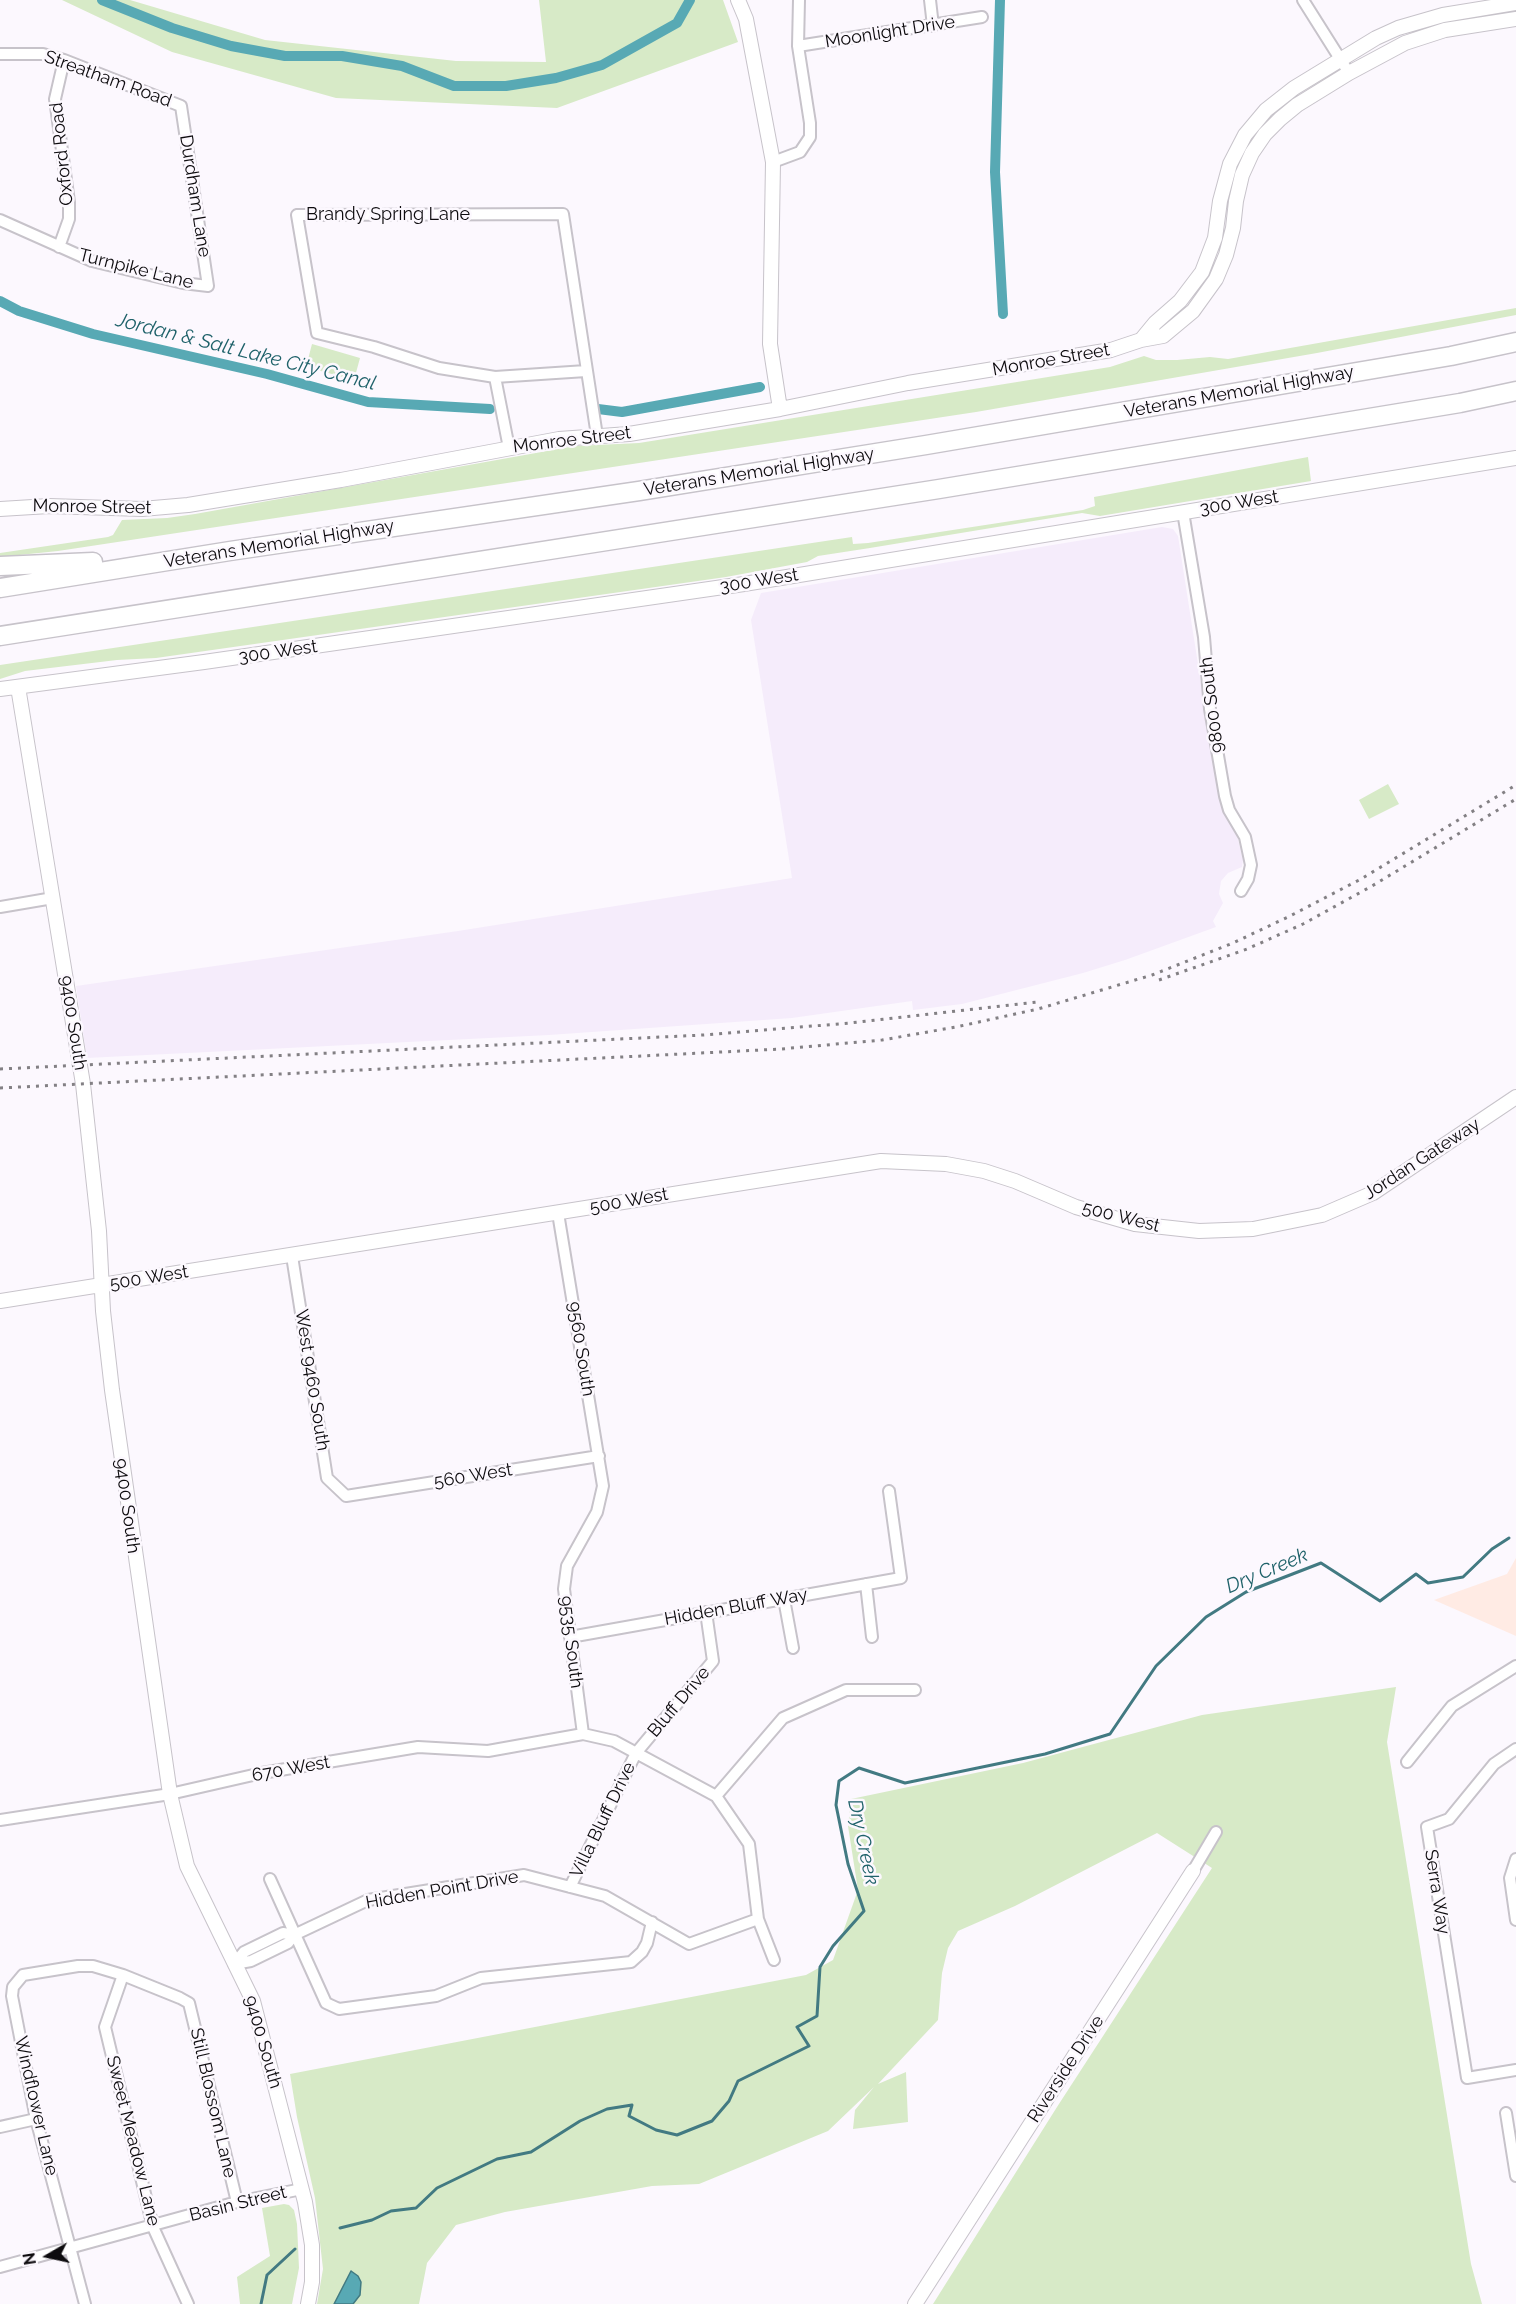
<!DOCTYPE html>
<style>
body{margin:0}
#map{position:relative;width:1516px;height:2304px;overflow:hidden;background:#fcf8fe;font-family:Raleway,sans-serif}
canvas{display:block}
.north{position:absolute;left:18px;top:2226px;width:60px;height:60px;-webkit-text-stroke:4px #fcf8fe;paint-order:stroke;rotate:261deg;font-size:16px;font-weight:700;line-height:24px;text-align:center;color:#0d0b0e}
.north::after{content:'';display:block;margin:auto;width:21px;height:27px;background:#0d0b0e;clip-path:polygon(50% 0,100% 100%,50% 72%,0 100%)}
</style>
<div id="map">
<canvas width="1516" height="2304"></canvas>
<div class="north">N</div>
</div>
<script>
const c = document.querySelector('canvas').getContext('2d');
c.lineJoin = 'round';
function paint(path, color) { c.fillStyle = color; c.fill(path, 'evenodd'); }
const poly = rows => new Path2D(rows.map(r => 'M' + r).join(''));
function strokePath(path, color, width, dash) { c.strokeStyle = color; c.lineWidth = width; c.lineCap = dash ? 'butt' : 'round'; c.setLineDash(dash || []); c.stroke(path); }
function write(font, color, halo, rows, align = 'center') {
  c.font = font + ' Raleway,sans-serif'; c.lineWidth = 5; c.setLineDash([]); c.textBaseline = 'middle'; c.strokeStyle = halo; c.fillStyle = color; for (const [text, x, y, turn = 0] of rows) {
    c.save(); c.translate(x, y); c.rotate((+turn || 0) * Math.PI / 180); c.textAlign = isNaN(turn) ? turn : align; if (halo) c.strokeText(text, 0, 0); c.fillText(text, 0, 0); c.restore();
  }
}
paint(poly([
 [1516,1558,1516,1636,1434,1600,1507,1574]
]), '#ffebe4');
paint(poly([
 [1162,527,1173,529,1178,536,1219,799,1227,819,1237,835,1243,860,1242,867,1228,873,1221,881,1219,894,1223,903,1213,921,1216,927,1125,960,1083,973,962,1004,913,1010,912,1001,792,1018,549,1035,87,1058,76,986,458,931,792,878,751,620,761,593]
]), '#f5ecfb');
paint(poly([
 [62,0,130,0,265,40,456,61,546,62,539,0,723,0,738,42,557,108,336,98,172,52],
 [1516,308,1516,315,1317,353,976,412,58,551,0,557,0,553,108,537,113,535,122,520,167,518,195,514,575,446,639,443,1110,367,1144,356,1156,360,1177,360,1210,357,1228,359],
 [312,344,360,358,354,380,306,367],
 [1308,457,1311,481,1100,516,1082,513,870,548,818,556,807,562,726,577,156,658,117,660,25,671,0,679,0,665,852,537,853,544,868,543,1083,510,1095,506,1094,497],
 [1388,784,1399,804,1369,819,1359,800],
 [1396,1687,1387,1742,1471,2264,1482,2304,933,2304,1057,2107,1212,1868,1157,1833,1015,1906,958,1931,948,1948,942,1973,938,2020,878,2084,906,2072,908,2122,853,2129,855,2110,874,2087,828,2131,699,2184,652,2186,505,2212,456,2225,427,2263,419,2304,317,2304,323,2269,315,2198,297,2117,290,2074,806,1975,833,1960,858,1890,848,1826,851,1799,1023,1763,1202,1715],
 [284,2204,289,2205,294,2210,297,2224,299,2268,292,2304,240,2304,237,2277,270,2256,262,2208]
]), '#d7eac7');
const water = poly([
 [351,2271,358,2276,361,2282,360,2295,353,2304,334,2304,351,2271]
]);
paint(water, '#58a9b4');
strokePath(water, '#427a82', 1.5);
strokePath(poly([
 [340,2228,372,2220,391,2211,416,2208,437,2188,497,2159,531,2152,580,2121,607,2109,632,2105,629,2116,656,2130,677,2135,712,2121,729,2101,738,2081,809,2046,797,2027,817,2016,820,1967,833,1946,864,1911,848,1864,836,1805,839,1781,859,1768,905,1783,1045,1754,1110,1734,1156,1666,1206,1617,1246,1592,1321,1563,1380,1601,1416,1574,1428,1583,1463,1577,1492,1549,1509,1538],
 [261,2304,267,2275,295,2249]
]), '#427a82', 3);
strokePath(poly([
 [102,0,172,28,231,46,285,56,342,56,402,66,454,86,506,86,556,78,602,65,677,23,690,0],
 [1000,0,995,172,1003,314],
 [0,301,19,311,93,334,267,374,368,402,490,409],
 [598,409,622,412,760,387]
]), '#58a9b4', 10);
const street = poly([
 [930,0,933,26],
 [1303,0,1349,73],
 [798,46,982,17],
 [0,54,43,54,64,60,181,106,208,286,183,283,92,261,0,220],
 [773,162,800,152,810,137,810,123,798,46,799,0],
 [59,247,69,219,69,202,55,99,64,60],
 [586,371,495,377,439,368,374,347,317,333,297,215,563,214,597,436],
 [495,377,509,448],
 [1183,512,1204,637,1210,709,1225,796,1229,810,1245,837,1251,865,1248,879,1241,891],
 [0,907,53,898],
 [558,1213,603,1486,597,1512,567,1566,564,1589,583,1734],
 [292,1256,327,1478,346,1496,599,1456],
 [866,1584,872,1637],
 [784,1599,793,1648],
 [570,1637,901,1578,889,1491],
 [1516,1749,1494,1764,1449,1819,1427,1827,1467,2078,1516,2070],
 [1407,1762,1452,1706,1516,1666],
 [716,1796,783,1718,846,1690,915,1690],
 [0,1820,170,1794,262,1773,418,1747,488,1751,583,1734,614,1741,716,1796,749,1844,758,1919,774,1960],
 [1516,1859,1510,1878,1516,1920],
 [1193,1871,1216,1832],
 [270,1879,326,2003,339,2009,436,1996,481,1978,631,1962,642,1952,647,1943,652,1922],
 [570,1887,636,1753,713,1661,706,1612],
 [234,1964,251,1961,288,1943,294,1935,368,1900,524,1875,605,1896,689,1944,758,1919],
 [234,1964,244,1952,283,1933,294,1935],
 [123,1975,105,2027,153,2227,188,2304],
 [1506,2113,1516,2176],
 [0,2127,36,2119],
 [0,2267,237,2202,302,2189],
 [85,2304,36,2119,12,1996,13,1987,23,1975,78,1966,93,1966,123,1975,180,1998,189,2003,237,2202]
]);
const secondary = poly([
 [738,0,746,19,773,162,770,344,780,409],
 [1141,340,1155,323,1180,301,1202,272,1215,238,1220,201,1230,164,1245,135,1266,110,1294,88,1376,38,1398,28,1443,15,1516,3],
 [0,509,49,506,142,509,188,505,341,480,559,439,629,434,780,409,908,383,1111,350,1141,340,1163,336,1193,311,1216,279,1226,255,1233,228,1236,201,1242,175,1252,153,1265,134,1280,119,1297,105,1349,73,1405,43,1445,30,1516,19],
 [18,687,83,1084,99,1231,103,1311,112,1390,170,1794,187,1866,253,2001,305,2202,312,2245,312,2282,308,2304],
 [0,689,204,662,744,584,1516,458],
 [0,1301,881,1161,946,1164,984,1171,1015,1181,1076,1207,1135,1224,1199,1231,1253,1229,1322,1215,1373,1193,1516,1097],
 [915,2304,1193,1871]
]);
const highway = poly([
 [0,566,93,562],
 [0,588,230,551,639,491,926,445,1451,356,1516,342],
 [0,636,939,489,1460,403,1516,391]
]);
strokePath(street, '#c7c3ca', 14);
strokePath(secondary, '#c7c3ca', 16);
strokePath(highway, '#c7c3ca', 21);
strokePath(street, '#fff', 10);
strokePath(secondary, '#fff', 14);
strokePath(highway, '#fff', 18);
strokePath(poly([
 [1159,980,1247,949,1303,924,1372,886,1516,799],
 [0,1069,703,1035,850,1023,1038,1002],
 [0,1088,781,1049,882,1040,956,1027,1038,1009,1152,975,1233,943,1290,916,1361,879,1516,785]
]), '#838084', 3, [3, 6]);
write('18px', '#0d0b0e', '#fcf8fe', [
 ["Moonlight Drive",890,32,-9],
 ["Streatham Road",108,79,20],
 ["Oxford Road",62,154,-96],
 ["Durdham Lane",195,196,81],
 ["Brandy Spring Lane",388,215],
 ["Turnpike Lane",136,269,14],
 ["Monroe Street",1051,360,-10],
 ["Veterans Memorial Highway",1239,392,-10],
 ["Monroe Street",572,440,-7],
 ["Veterans Memorial Highway",759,472,-9],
 ["300 West",1239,503,-9],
 ["Monroe Street",92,507,1],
 ["Veterans Memorial Highway",279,544,-9],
 ["300 West",759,581,-9],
 ["300 West",278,652,-8],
 ["9800 South",1212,705,-97],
 ["9400 South",73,1023,81],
 ["Jordan Gateway",1422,1159,-33],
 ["500 West",629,1201,-10],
 ["500 West",1121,1217,14],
 ["500 West",149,1278,-9],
 ["9560 South",581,1349,81],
 ["West 9460 South",312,1380,81],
 ["560 West",473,1476,-9],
 ["9400 South",127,1506,82],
 ["Hidden Bluff Way",736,1607,-10],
 ["9535 South",571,1642,83],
 ["Bluff Drive",679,1702,-50],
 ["670 West",291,1769,-10],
 ["Villa Bluff Drive",603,1820,-64],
 ["Hidden Point Drive",442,1890,-10],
 ["Serra Way",1437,1892,81],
 ["9400 South",263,2042,74],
 ["Riverside Drive",1066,2069,-57],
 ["Still Blossom Lane",213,2103,77],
 ["Windflower Lane",36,2106,77],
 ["Sweet Meadow Lane",133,2141,76],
 ["Basin Street",238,2204,-14]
]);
write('italic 20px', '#1f626a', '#fcf8fe', [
 ["Jordan & Salt Lake City Canal",246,352,14],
 ["Dry Creek",1267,1571,-23],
 ["Dry Creek",863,1842,78]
]);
</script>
